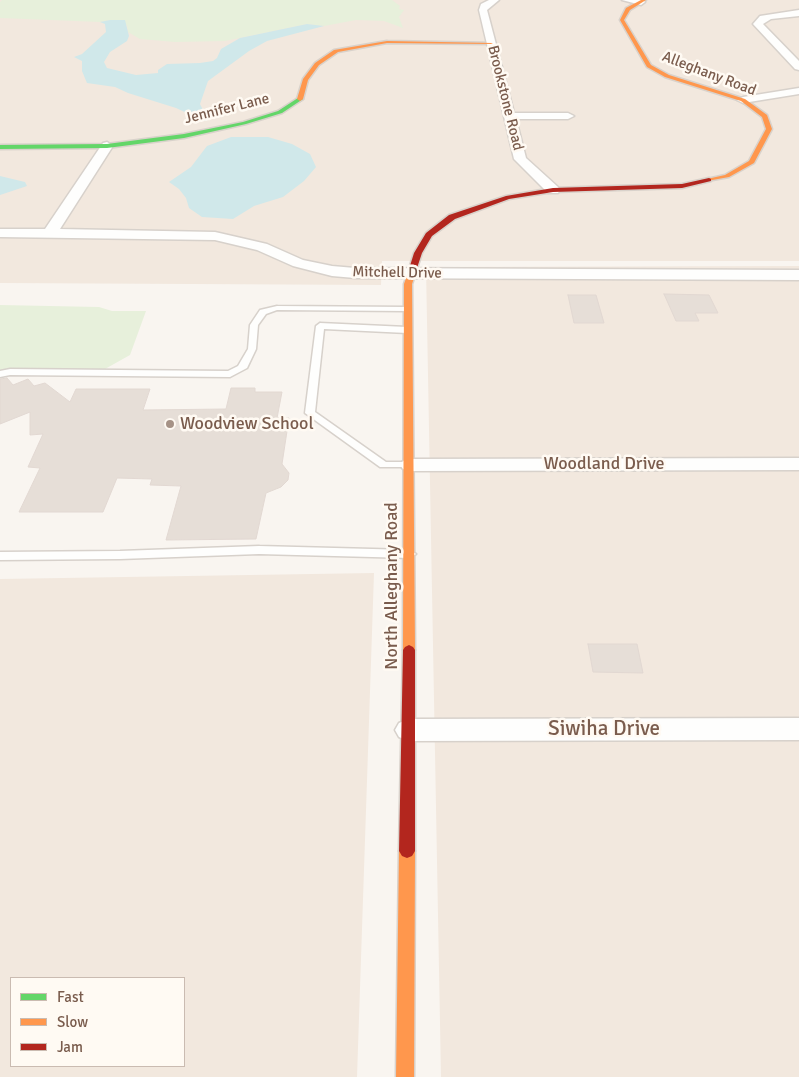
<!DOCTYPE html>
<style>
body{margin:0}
#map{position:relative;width:799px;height:1077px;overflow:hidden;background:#f9f5f0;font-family:Signika,sans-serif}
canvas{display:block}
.legend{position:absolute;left:10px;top:977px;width:175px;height:90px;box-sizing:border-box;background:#fffaf3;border:1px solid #cabbb1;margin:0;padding:6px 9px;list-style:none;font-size:15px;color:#7a5c4d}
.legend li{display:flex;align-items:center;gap:10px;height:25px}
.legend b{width:25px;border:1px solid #cabbb1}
</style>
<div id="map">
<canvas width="799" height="1077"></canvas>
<ul class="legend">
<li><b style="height:6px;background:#63d668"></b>Fast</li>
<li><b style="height:6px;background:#ff974d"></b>Slow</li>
<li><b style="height:6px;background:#b3261e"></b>Jam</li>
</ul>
</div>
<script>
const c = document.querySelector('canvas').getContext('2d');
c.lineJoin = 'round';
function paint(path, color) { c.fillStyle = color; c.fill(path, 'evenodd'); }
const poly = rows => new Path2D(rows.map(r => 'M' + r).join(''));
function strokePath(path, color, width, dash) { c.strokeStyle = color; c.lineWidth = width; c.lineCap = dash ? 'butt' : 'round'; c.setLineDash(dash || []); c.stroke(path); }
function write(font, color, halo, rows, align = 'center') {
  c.font = font + ' Signika,sans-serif'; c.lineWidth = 5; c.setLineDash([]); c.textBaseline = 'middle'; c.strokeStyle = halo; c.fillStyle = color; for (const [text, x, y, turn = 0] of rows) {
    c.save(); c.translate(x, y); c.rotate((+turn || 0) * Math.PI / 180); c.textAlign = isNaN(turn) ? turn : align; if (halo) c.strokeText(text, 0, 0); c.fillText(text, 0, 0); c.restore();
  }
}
paint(poly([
 [0,0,799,0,799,261,382,261,381,285,0,283],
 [799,266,799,1077,441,1077,426,267],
 [374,573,357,1077,0,1077,0,579],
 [11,978,184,978,184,1066,11,1066]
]), '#f2e8de');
paint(poly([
 [2,0,392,0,400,6,399,9,404,10,399,17,403,28,384,21,356,20,324,26,307,24,225,41,175,42,140,39,128,32,127,25,110,20,100,22,0,18,0,2],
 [0,305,99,307,112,311,146,311,130,355,105,369,0,371]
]), '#e7f0db');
paint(poly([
 [110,20,125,20,129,36,127,41,110,52,104,62,107,68,136,75,158,73,158,70,167,64,200,63,213,61,217,58,221,49,240,38,307,24,324,26,267,41,249,51,208,81,200,104,206,116,211,119,204,121,176,108,128,93,115,87,87,83,82,71,82,61,74,57,82,54,106,32,105,24,100,22],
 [231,137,268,137,292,144,310,154,316,167,304,181,283,197,254,206,233,219,202,217,189,208,186,198,179,189,169,182,191,167,207,146],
 [0,176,25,182,27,186,0,195]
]), '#d0e8ea');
const building = poly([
 [664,294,709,295,718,313,695,313,699,321,676,321,664,294],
 [568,295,596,295,604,323,574,323,568,295],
 [7,378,13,385,28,379,34,386,45,383,70,402,76,389,150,389,143,410,226,409,231,388,255,388,255,392,282,392,277,418,289,418,282,464,289,473,288,480,281,487,266,493,256,539,166,540,181,486,150,485,152,479,117,478,103,512,19,512,40,468,28,467,43,434,30,435,30,412,0,424,0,379,7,378],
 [588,644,637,644,643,673,593,672,588,644]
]);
paint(building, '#e6ded7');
strokePath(building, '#e2d8d2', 1);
const lane = poly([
 [277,306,407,307,411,309,407,311,277,310,266,314,258,325,256,349,247,368,230,377,10,375,0,377,0,371,10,369,228,371,238,366,248,349,250,325,260,310,277,306],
 [320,323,407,327,411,330,407,333,324,329,315,412,386,462,410,462,415,465,414,467,380,467,305,413,316,326,320,323],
 [259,546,410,550,416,554,410,558,259,554,120,559,0,560,0,552,120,551,259,546]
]);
const street = poly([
 [489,0,499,0,487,10,514,113,568,113,574,116,568,119,516,119,526,158,558,187,560,190,558,193,548,193,514,159,479,10,481,4,489,0],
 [622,0,643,0,645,2,641,5,622,0],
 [799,10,799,16,771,19,763,24,799,61,799,70,795,69,753,24,760,16,799,10],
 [799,88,799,94,743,103,737,100,743,97,799,88],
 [107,142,113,146,60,229,215,232,267,244,303,260,332,266,355,268,799,270,799,280,355,278,332,276,293,266,257,250,215,240,0,237,0,229,45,229,103,143,107,142],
 [799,458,799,470,410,471,403,469,400,465,403,461,410,459,799,458],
 [799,718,799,740,409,741,399,737,395,730,399,723,409,719,799,718]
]);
const fast = poly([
 [298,98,303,99,282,113,246,124,184,138,107,148,0,149,0,145,107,144,184,134,243,122,278,111,298,98]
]);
const slow = poly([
 [641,0,646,0,630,10,624,20,651,65,669,75,745,99,767,115,772,129,754,163,729,177,707,181,707,179,725,175,749,161,766,129,762,117,741,101,665,77,647,67,620,20,626,8,641,0],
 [387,41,493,43,491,44,387,43,338,52,319,65,308,80,303,99,300,101,297,99,303,79,315,63,334,50,387,41],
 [410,267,417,269,412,284,415,650,413,653,409,655,405,653,403,650,404,284,410,267],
 [407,844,412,846,415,851,414,1077,396,1077,399,851,402,846,407,844]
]);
const jam = poly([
 [709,178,711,179,711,181,682,188,553,192,509,199,455,219,432,236,422,253,416,271,409,269,414,253,426,233,449,215,506,196,553,188,682,184,709,178],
 [409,645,413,647,415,650,415,851,412,856,407,858,402,856,399,851,403,650,405,647,409,645]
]);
strokePath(lane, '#d7d1cb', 3);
strokePath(street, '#d7d1cb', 3);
strokePath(fast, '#d9d2cb', 3);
strokePath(slow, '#d9d2cb', 3);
strokePath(jam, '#d9d2cb', 3);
paint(lane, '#fefefd');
paint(street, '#fefefd');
paint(fast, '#63d668');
paint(slow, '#ff974d');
paint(jam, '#b3261e');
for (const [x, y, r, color] of [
 [170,424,5,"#a69286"]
]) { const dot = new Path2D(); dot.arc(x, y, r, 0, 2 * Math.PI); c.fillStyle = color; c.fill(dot); strokePath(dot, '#fffaf3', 2); }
write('15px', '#7a5c4d', '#fffaf3', [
 ["Alleghany Road",709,74,21],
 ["Brookstone Road",505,98,76],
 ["Jennifer Lane",227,109,-14],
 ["Mitchell Drive",397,273,1]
]);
write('18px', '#7a5c4d', '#fffaf3', [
 ["Woodview School",180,424]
], 'left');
write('18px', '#7a5c4d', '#fffaf3', [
 ["Woodland Drive",604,464],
 ["North Alleghany Road",392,586,-90]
]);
write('21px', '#7a5c4d', '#fffaf3', [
 ["Siwiha Drive",604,729]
]);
</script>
